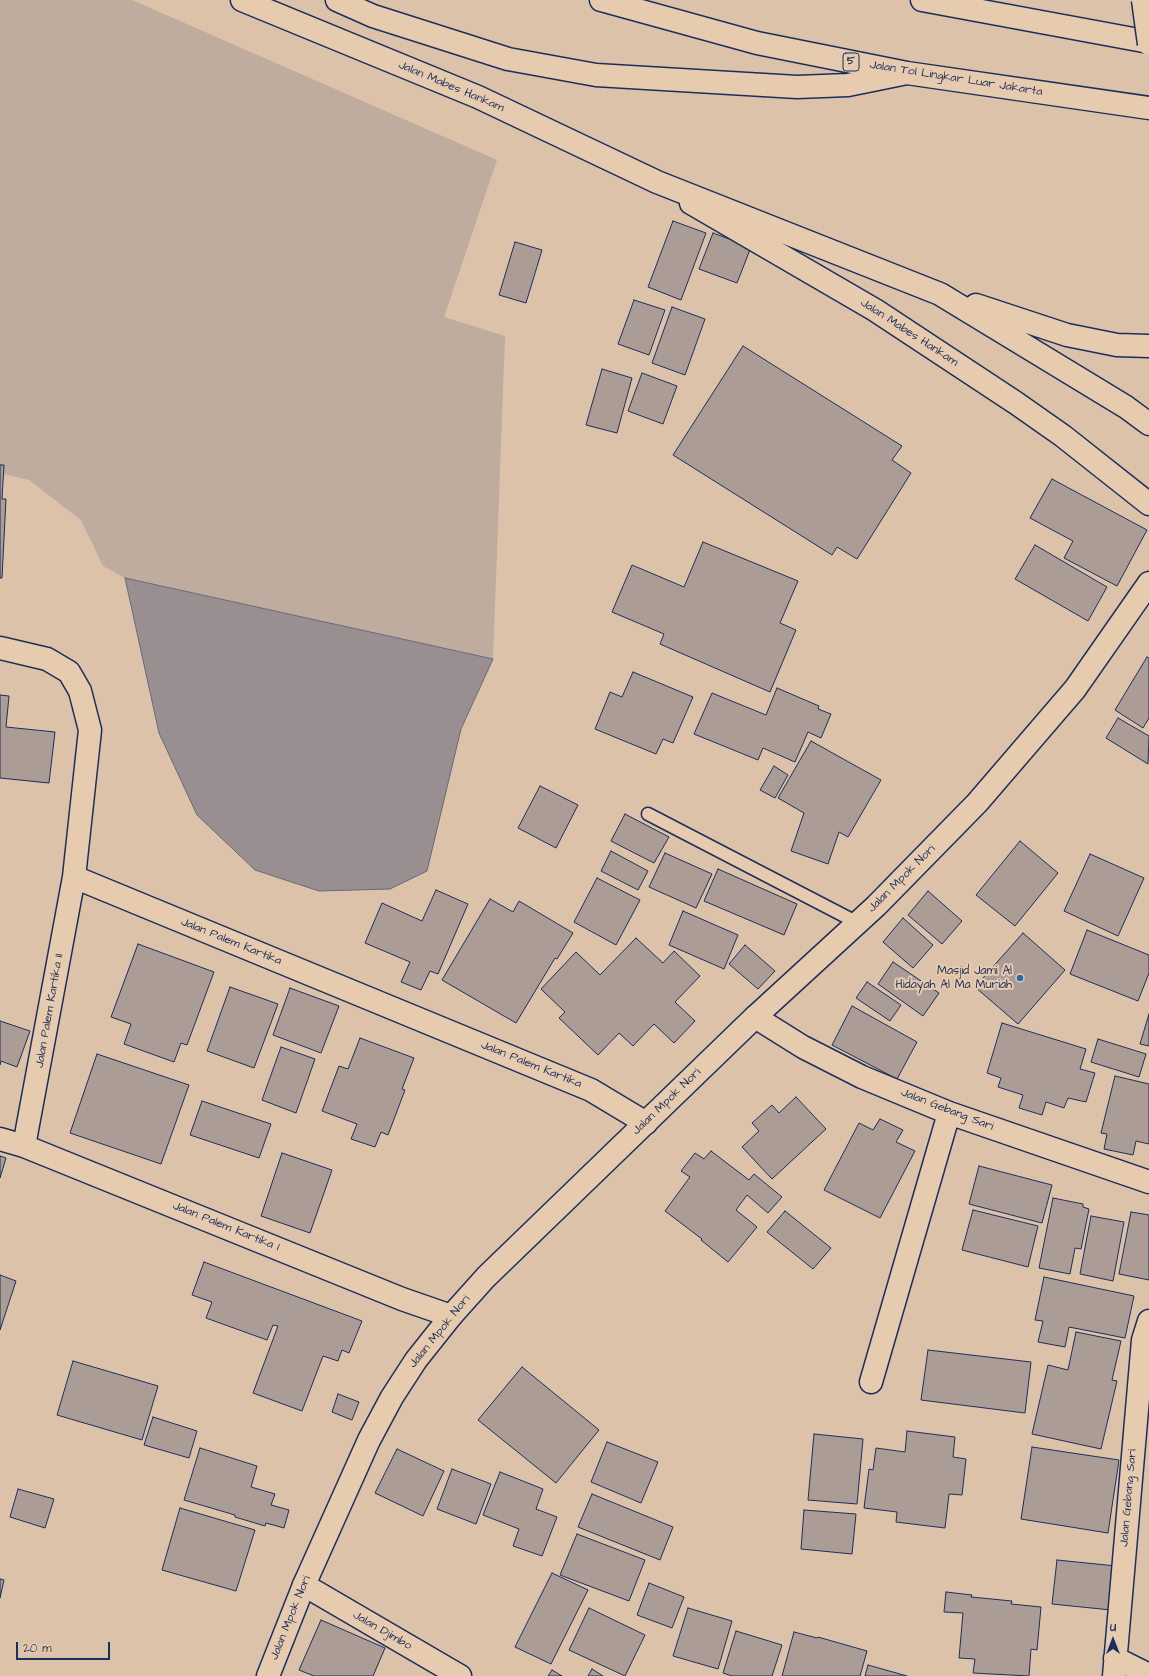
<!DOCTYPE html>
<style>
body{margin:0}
#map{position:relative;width:1149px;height:1676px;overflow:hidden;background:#dbc2a9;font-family:"Architects Daughter",sans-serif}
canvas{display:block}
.north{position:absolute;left:1093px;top:1620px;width:40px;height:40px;-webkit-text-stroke:3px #e7cbae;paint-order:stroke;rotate:0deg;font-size:11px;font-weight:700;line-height:16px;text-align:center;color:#1b2f5e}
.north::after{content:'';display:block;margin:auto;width:14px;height:18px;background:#1b2f5e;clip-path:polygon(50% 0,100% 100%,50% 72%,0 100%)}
.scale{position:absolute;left:16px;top:1642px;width:94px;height:18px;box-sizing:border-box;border:2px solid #1b2f5e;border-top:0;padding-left:5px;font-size:12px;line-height:14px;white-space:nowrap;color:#1b2f5e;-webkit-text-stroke:3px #e7cbae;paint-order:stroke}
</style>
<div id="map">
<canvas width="1149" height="1676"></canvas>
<div class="north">U</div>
<div class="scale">20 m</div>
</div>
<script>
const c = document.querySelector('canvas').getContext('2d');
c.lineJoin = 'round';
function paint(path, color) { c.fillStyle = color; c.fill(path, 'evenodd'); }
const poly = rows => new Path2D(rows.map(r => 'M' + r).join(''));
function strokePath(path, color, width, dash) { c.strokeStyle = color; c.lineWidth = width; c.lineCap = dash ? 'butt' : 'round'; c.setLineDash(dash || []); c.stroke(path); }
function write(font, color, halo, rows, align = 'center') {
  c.font = font + ' "Architects Daughter",sans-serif'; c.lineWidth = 4; c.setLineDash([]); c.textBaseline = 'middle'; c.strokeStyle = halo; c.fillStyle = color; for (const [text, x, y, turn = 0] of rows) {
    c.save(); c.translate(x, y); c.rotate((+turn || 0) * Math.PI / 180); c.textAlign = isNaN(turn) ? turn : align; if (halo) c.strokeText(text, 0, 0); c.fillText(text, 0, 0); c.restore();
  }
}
paint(poly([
 [0,0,132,0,497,160,444,317,505,336,493,659,125,578,103,566,81,520,29,480,0,473]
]), '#bfac9e');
const water = poly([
 [125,578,493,659,461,729,427,871,390,889,319,891,255,870,197,815,159,733,125,578]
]);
paint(water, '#998f90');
strokePath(water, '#67697c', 1);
const building = poly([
 [673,221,706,233,681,300,648,287,673,221],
 [713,233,751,247,737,283,699,269,713,233],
 [515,242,542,250,526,303,499,295,515,242],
 [634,300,665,310,649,355,618,344,634,300],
 [672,307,705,319,685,375,652,363,672,307],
 [743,346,902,446,892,460,911,473,857,559,837,547,832,555,673,455,743,346],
 [602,369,632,378,617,433,586,425,602,369],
 [642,373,677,386,663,424,628,411,642,373],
 [0,465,4,465,2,499,6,499,2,578,0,578,0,465],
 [1052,479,1147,530,1117,586,1064,558,1073,541,1030,518,1052,479],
 [703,542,798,581,780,623,796,630,770,692,660,644,664,634,612,612,632,565,684,587,703,542],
 [1035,545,1107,587,1088,621,1015,579,1035,545],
 [1147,657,1149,658,1149,718,1143,728,1115,710,1147,657],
 [633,672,693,697,673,743,663,739,656,754,595,729,610,692,622,697,633,672],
 [777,688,819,706,818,709,831,714,821,738,808,732,795,762,763,748,758,760,694,734,712,693,766,715,777,688],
 [0,695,9,696,6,727,55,732,49,783,0,778,0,695],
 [1118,718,1149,736,1148,764,1106,738,1118,718],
 [811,741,881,780,848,837,839,832,828,864,791,851,804,813,778,798,811,741],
 [774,766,788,775,775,798,760,790,774,766],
 [540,786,578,805,556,848,518,828,540,786],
 [625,814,669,837,654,863,611,841,625,814],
 [1020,841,1058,873,1015,926,976,895,1020,841],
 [611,851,648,871,638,890,601,871,611,851],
 [665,853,712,874,696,908,649,887,665,853],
 [1090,854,1144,878,1118,936,1064,911,1090,854],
 [718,869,797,904,784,935,704,901,718,869],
 [597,878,640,900,616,945,574,922,597,878],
 [436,890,468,904,438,974,430,971,421,990,401,982,410,962,365,943,382,903,422,921,436,890],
 [928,891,962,921,942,944,908,915,928,891],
 [490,899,513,912,519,901,573,933,557,959,555,958,516,1023,442,980,490,899],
 [683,911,738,935,724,969,669,945,683,911],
 [903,918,933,945,913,968,883,942,903,918],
 [1087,930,1149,955,1149,973,1138,1001,1070,974,1087,930],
 [1023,933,1065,970,1018,1024,975,987,1023,933],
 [636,938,663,963,674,951,700,976,675,1002,695,1021,674,1043,654,1024,633,1046,619,1033,598,1055,559,1018,565,1012,541,989,576,952,600,975,636,938],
 [138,944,214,972,187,1045,181,1043,174,1062,124,1044,131,1024,111,1017,138,944],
 [745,945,775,971,758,989,729,964,745,945],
 [893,962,939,993,923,1016,878,984,893,962],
 [867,982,901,1005,890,1021,856,998,867,982],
 [230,987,278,1004,254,1068,207,1051,230,987],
 [290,988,339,1006,321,1053,273,1035,290,988],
 [852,1006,917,1042,897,1079,832,1045,852,1006],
 [1149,1014,1149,1046,1140,1044,1149,1014],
 [0,1021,30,1031,17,1067,1,1061,0,1065,0,1021],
 [1002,1023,1086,1049,1080,1069,1095,1073,1086,1102,1068,1098,1064,1108,1046,1102,1042,1115,1019,1108,1023,1095,998,1087,1001,1078,987,1073,1002,1023],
 [360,1038,414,1058,402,1089,405,1090,388,1135,381,1132,375,1147,351,1139,357,1124,322,1111,339,1066,348,1069,360,1038],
 [1098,1039,1146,1054,1139,1077,1091,1062,1098,1039],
 [281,1047,315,1059,296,1113,262,1100,281,1047],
 [97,1054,189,1085,161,1164,70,1133,97,1054],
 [1115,1076,1149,1084,1149,1144,1136,1141,1133,1155,1104,1149,1107,1134,1101,1133,1115,1076],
 [796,1097,826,1129,772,1179,742,1147,759,1131,752,1123,772,1105,779,1113,796,1097],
 [202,1101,271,1124,259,1158,190,1135,202,1101],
 [880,1119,903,1130,896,1142,915,1151,880,1218,824,1190,859,1123,873,1130,880,1119],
 [711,1151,749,1180,754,1174,782,1197,768,1213,747,1195,736,1210,757,1227,728,1262,701,1240,702,1239,665,1211,690,1177,681,1171,695,1153,704,1159,711,1151],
 [282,1153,332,1170,310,1233,261,1216,282,1153],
 [0,1156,6,1158,0,1178,0,1156],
 [979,1166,1052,1185,1042,1223,969,1204,979,1166],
 [1053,1198,1083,1204,1083,1207,1089,1209,1081,1249,1075,1248,1070,1274,1039,1268,1053,1198],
 [973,1210,1038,1226,1028,1267,962,1250,973,1210],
 [785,1211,831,1248,813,1269,767,1232,785,1211],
 [1131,1212,1149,1215,1149,1280,1119,1274,1131,1212],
 [1091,1216,1124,1222,1113,1281,1080,1274,1091,1216],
 [204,1262,362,1321,349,1353,342,1350,338,1361,323,1356,302,1411,253,1393,278,1326,273,1325,267,1340,206,1318,212,1302,192,1295,204,1262],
 [0,1275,16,1281,0,1330,0,1275],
 [1044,1277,1134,1296,1125,1338,1069,1327,1065,1347,1038,1342,1043,1321,1035,1320,1044,1277],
 [1076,1332,1121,1341,1112,1380,1117,1381,1101,1449,1032,1434,1048,1365,1068,1370,1076,1332],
 [928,1350,1031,1362,1025,1413,921,1400,928,1350],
 [73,1361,158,1386,142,1440,57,1415,73,1361],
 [522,1367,599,1430,556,1483,478,1420,522,1367],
 [338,1394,359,1402,352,1420,332,1412,338,1394],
 [153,1417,197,1431,189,1458,144,1445,153,1417],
 [907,1431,955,1437,953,1457,966,1459,962,1495,949,1494,945,1528,896,1522,897,1512,864,1508,869,1469,873,1470,876,1448,905,1452,907,1431],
 [814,1434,863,1439,857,1504,808,1500,814,1434],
 [607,1442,658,1462,641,1503,591,1482,607,1442],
 [1032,1447,1119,1460,1108,1533,1021,1519,1032,1447],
 [200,1448,257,1466,251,1487,275,1494,271,1505,289,1510,284,1528,266,1523,265,1526,235,1517,235,1515,184,1500,200,1448],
 [397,1449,444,1471,423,1516,375,1493,397,1449],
 [452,1469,491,1484,476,1524,437,1509,452,1469],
 [500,1472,543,1489,536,1509,557,1517,542,1556,513,1546,519,1529,483,1515,500,1472],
 [18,1489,54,1499,45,1528,10,1517,18,1489],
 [592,1494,673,1527,660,1560,578,1527,592,1494],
 [180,1508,255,1530,236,1591,162,1570,180,1508],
 [804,1510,856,1514,852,1554,801,1549,804,1510],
 [577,1534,645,1560,629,1601,560,1575,577,1534],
 [1057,1560,1116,1566,1111,1610,1052,1604,1057,1560],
 [552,1573,588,1590,551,1664,515,1647,552,1573],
 [0,1579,4,1580,0,1598,0,1579],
 [649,1583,684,1597,672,1628,637,1615,649,1583],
 [946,1592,972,1595,971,1597,1012,1601,1011,1604,1041,1607,1037,1650,1031,1649,1029,1676,973,1673,975,1659,959,1658,963,1613,944,1612,946,1592],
 [589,1608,645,1635,625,1676,569,1650,589,1608],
 [688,1608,732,1621,718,1669,673,1656,688,1608],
 [321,1620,385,1648,373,1676,314,1676,299,1670,321,1620],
 [736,1631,782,1645,772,1676,732,1676,723,1673,736,1631],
 [794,1632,817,1638,818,1637,867,1651,860,1676,782,1676,794,1632],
 [868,1665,907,1676,865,1676,868,1665],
 [592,1669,603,1676,588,1676,592,1669],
 [552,1670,562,1676,548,1676,552,1670]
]);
paint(building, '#ab9d96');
strokePath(building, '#1b2f5e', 1);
const service = poly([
 [648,814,858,923]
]);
const minor = poly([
 [0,648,47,659,69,672,80,691,90,730,74,877,591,1090,646,1123],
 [755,1017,803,1047,862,1077,949,1113,1149,1182],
 [0,1139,24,1146,402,1299,451,1316],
 [24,1146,74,877],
 [871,1382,949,1113],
 [304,1585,460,1676],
 [1115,1658,1149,1675],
 [1114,1676,1143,1340,1149,1321]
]);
const secondary = poly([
 [691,203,875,310,1016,403,1063,436,1149,504],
 [268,1676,304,1585,369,1440,392,1397,416,1360,451,1316,486,1277,755,1017,876,906,977,803,1075,689,1149,583]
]);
const primary = poly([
 [242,0,478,97,657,182,940,294,1126,407,1149,424],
 [976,305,1067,335,1117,345,1149,346]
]);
const motorway = poly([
 [337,0,373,16,508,59,596,75,797,87,848,85,907,73],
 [601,0,757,43,907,73,1149,108],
 [922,0,1149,42]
]);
strokePath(service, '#1b2f5e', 15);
strokePath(minor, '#1b2f5e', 25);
strokePath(secondary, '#1b2f5e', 25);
strokePath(primary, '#1b2f5e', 25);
strokePath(motorway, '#1b2f5e', 25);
strokePath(service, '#e7cbae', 12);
strokePath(minor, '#e7cbae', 22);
strokePath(secondary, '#e7cbae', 22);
strokePath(primary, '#e7cbae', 22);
strokePath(motorway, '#e7cbae', 22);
const primaryBridge = poly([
 [1143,0,1149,44]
]);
strokePath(primaryBridge, '#1b2f5e', 25, []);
strokePath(primaryBridge, '#e7cbae', 22);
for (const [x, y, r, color] of [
 [1020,978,4,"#1f6fb2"]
]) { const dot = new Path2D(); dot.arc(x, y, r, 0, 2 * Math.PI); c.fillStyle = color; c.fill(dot); strokePath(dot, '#e7cbae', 1.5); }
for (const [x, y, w] of [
 [851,62,16]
]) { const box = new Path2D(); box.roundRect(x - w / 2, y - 9, w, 18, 3); c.fillStyle = '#e7cbae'; c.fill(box); strokePath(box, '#1b2f5e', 1); }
write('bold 11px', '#1b2f5e', null, [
 ["5",851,62]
]);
write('12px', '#1b2f5e', '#e7cbae', [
 ["Jalan Tol Lingkar Luar Jakarta",956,79,9],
 ["Jalan Mabes Hankam",451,87,23],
 ["Jalan Mabes Hankam",909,333,33],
 ["Jalan Mpok Nori",902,879,-45],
 ["Jalan Palem Kartika",231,942,22],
 ["Jalan Palem Kartika II",50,1011,-80],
 ["Jalan Palem Kartika",531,1065,22],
 ["Jalan Mpok Nori",667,1102,-44],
 ["Jalan Gebang Sari",947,1110,21],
 ["Jalan Palem Kartika I",226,1227,22],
 ["Jalan Mpok Nori",440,1332,-51],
 ["Jalan Gebang Sari",1129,1498,-85],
 ["Jalan Mpok Nori",291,1618,-68],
 ["Jalan Djimbo",382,1631,30]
]);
write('12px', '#1b2f5e', '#e7cbae', [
 ["Masjid Jami Al",1012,971],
 ["Hidayah Al Ma Muriah",1012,985]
], 'right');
</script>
